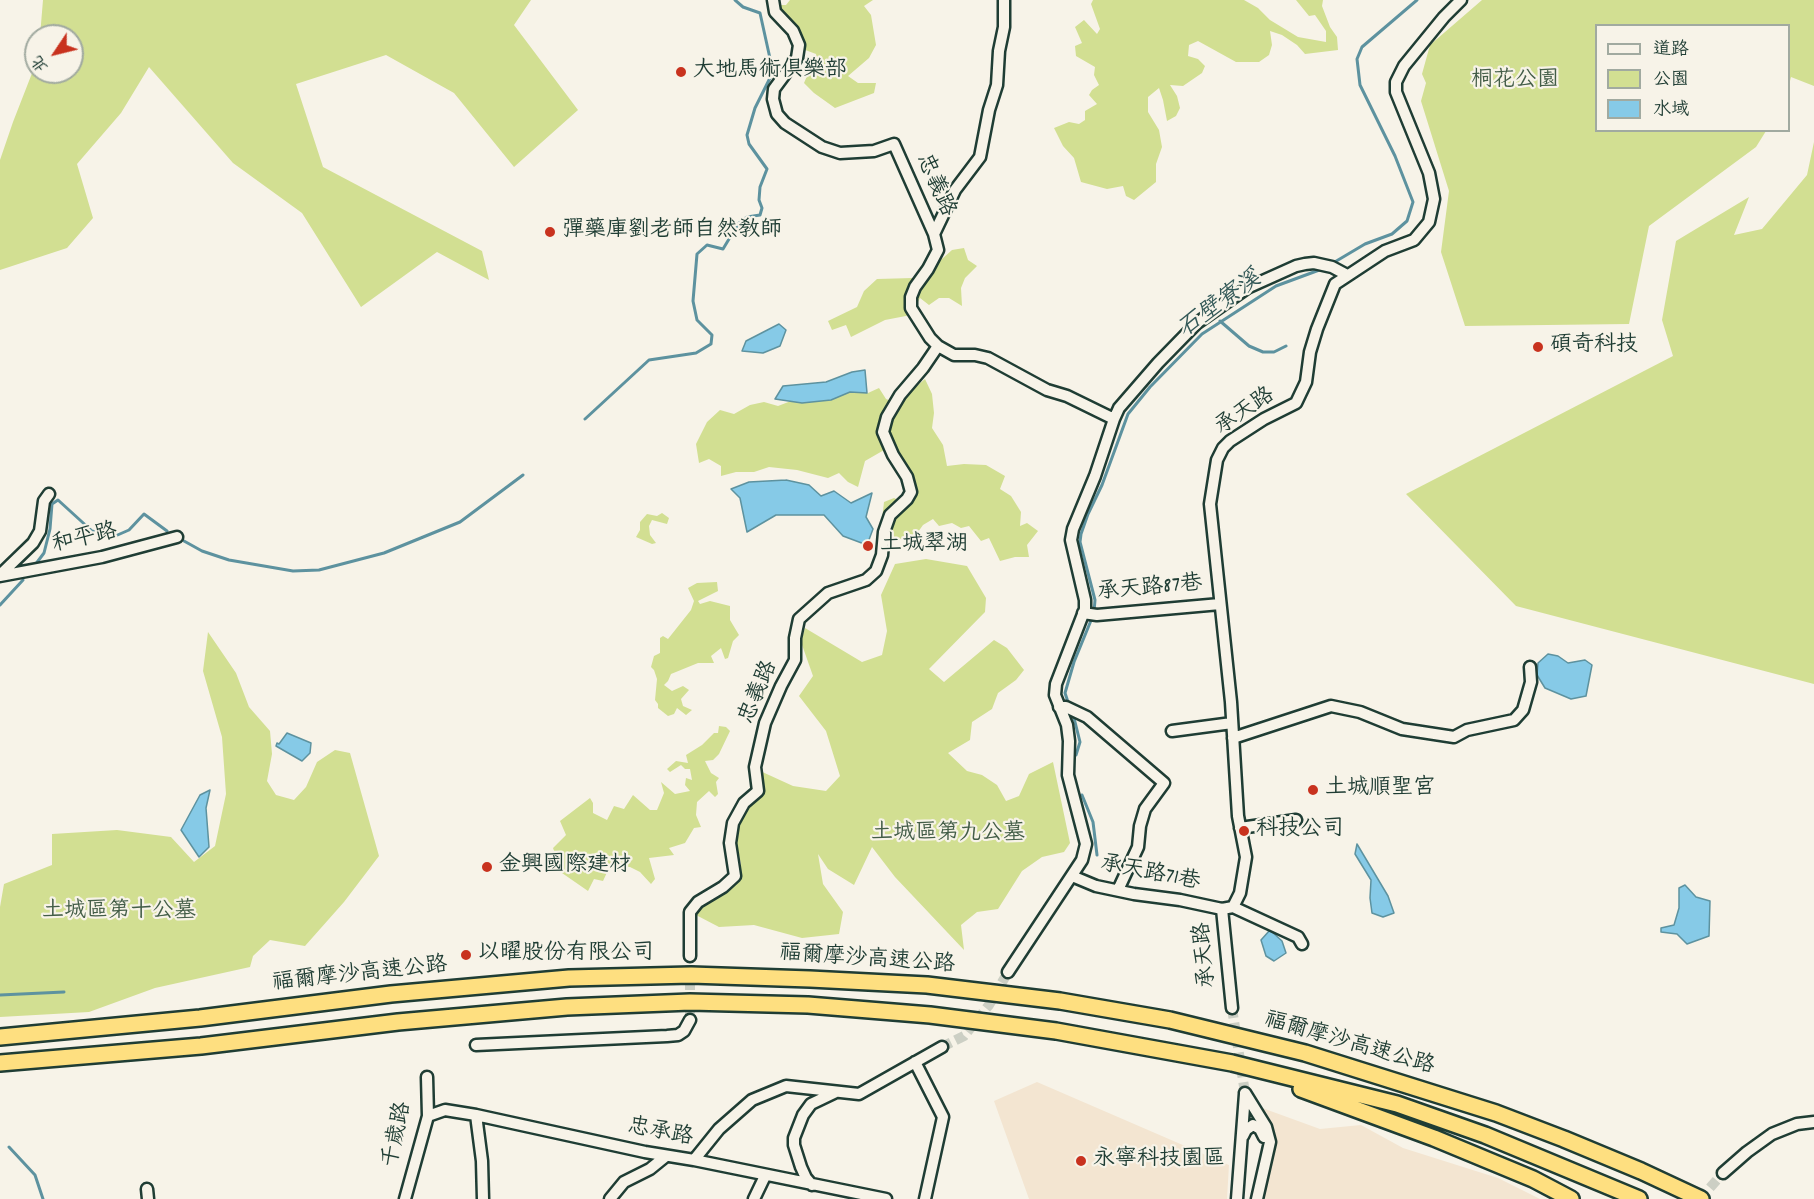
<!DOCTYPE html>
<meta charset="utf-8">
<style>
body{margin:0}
#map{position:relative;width:1814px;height:1199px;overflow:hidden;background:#f7f3e8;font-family:Dekko,"LXGW WenKai TC",sans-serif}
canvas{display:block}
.legend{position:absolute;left:1595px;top:24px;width:195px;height:108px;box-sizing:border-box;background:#f7f3e8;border:2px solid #a1aaa0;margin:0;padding:8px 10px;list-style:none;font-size:18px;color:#1f3d34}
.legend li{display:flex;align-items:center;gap:12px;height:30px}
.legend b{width:30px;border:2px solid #a1aaa0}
.north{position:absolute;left:24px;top:24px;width:60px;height:60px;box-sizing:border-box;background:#f7f3e8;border:2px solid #a1aaa0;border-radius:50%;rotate:235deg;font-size:16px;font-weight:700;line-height:24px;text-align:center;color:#1f3d34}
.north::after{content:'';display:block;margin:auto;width:21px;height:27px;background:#c8321e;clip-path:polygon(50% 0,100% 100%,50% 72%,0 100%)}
</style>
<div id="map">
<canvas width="1814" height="1199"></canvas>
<ul class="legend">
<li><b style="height:8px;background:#f7f3e8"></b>道路</li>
<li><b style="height:16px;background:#d2df92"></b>公園</li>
<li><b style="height:16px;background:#86cae7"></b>水域</li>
</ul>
<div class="north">北</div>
</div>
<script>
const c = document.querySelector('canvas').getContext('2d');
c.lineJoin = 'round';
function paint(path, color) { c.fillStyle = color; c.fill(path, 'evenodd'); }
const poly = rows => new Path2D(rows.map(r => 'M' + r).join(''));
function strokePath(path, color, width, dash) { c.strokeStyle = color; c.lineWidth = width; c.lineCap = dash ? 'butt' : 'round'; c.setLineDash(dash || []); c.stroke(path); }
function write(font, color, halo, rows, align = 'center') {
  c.font = font + ' Dekko,"LXGW WenKai TC",sans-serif'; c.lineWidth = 4.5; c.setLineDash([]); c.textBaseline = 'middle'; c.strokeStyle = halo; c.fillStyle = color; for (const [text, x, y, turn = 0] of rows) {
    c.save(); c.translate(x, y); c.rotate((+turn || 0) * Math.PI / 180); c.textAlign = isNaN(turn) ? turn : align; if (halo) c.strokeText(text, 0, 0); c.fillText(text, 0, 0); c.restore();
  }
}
paint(poly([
 [1037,1082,1229,1165,1227,1199,1029,1199,994,1101],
 [1254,1105,1320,1129,1361,1125,1403,1148,1498,1178,1540,1199,1263,1199,1271,1155]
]), '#f3e5d1');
paint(poly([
 [43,0,531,0,514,25,578,110,514,167,454,93,386,55,296,84,323,167,482,251,489,280,437,252,361,307,302,213,233,163,149,67,121,113,77,164,93,218,67,248,0,270,0,160,13,122,36,63,36,72,72,72,72,36,40,36],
 [790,0,873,0,864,6,871,15,876,45,869,58,848,76,858,83,876,83,874,93,835,108,814,93,804,83,807,76,819,69,816,54,800,48,775,5,786,5],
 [1093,0,1244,0,1258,8,1270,20,1298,37,1326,42,1326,31,1315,15,1309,16,1296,0,1323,0,1322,6,1330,27,1337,37,1338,50,1305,54,1297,45,1282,35,1270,31,1272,45,1269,55,1259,62,1236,62,1198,41,1189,45,1188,56,1198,59,1205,66,1202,73,1183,86,1170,85,1177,96,1180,108,1176,116,1167,121,1163,100,1159,88,1148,97,1148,112,1159,130,1162,147,1156,164,1156,182,1134,200,1126,196,1123,186,1107,189,1081,182,1074,158,1063,146,1054,128,1069,122,1079,124,1085,120,1085,111,1097,104,1089,95,1092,90,1099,85,1094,75,1095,67,1076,56,1075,46,1082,43,1075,27,1084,20,1097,34,1100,29,1091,4],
 [1482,0,1814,0,1814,86,1791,77,1789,85,1788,26,1596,26,1596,130,1766,131,1756,147,1649,226,1629,324,1465,326,1441,252,1449,191,1421,101,1426,83,1422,74,1430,45],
 [1814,142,1814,684,1516,606,1406,494,1673,356,1662,320,1676,241,1749,197,1734,235,1762,229,1807,175],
 [964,248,968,260,977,266,965,278,961,288,962,306,949,298,939,298,929,305,920,298,911,315,885,320,851,337,846,325,832,330,828,321,857,307,864,291,877,279,913,278,924,275,952,250],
 [925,379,932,394,934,413,932,428,943,445,947,466,964,464,986,465,1005,476,1000,489,1011,496,1021,512,1020,526,1027,523,1038,531,1027,545,1029,557,1015,557,1000,561,989,538,981,541,969,526,961,528,952,523,939,526,933,519,923,525,918,532,904,539,893,538,882,520,884,502,894,498,904,503,911,494,891,446,865,461,858,487,848,482,839,473,828,478,797,470,769,467,754,472,736,472,721,476,721,466,709,459,699,463,696,444,707,422,720,410,734,414,750,405,764,402,778,406,791,401,802,403,831,400,850,392,868,393,879,388,886,399,897,403],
 [662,513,669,518,667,524,652,520,649,526,650,535,656,543,652,544,636,537,640,530,640,522,647,514,657,516],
 [926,559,967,566,986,598,985,612,929,669,944,682,994,640,1007,648,1024,670,1016,680,998,693,992,709,972,722,970,740,948,753,967,771,982,775,997,785,1006,801,1019,796,1029,774,1053,762,1070,843,1064,852,1042,857,1022,871,998,909,977,912,961,925,964,950,895,877,872,847,854,885,828,869,818,854,823,884,843,912,839,934,802,938,754,925,719,927,696,915,710,898,736,884,741,864,734,832,747,805,758,770,793,786,826,791,840,776,826,731,799,696,813,676,801,642,805,628,862,662,882,655,887,631,881,595,895,564],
 [717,582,718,591,698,601,700,604,710,601,730,606,730,620,739,635,733,641,728,658,725,659,721,648,711,656,714,663,698,663,671,674,668,681,664,685,672,691,683,686,689,690,681,699,683,706,692,710,686,715,677,708,674,714,668,716,658,708,658,704,655,700,657,679,654,670,651,667,654,656,660,653,660,638,663,636,668,639,691,610,694,601,688,588,697,583],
 [208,632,236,673,249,707,270,731,272,754,267,781,276,795,294,800,306,787,317,762,335,750,350,753,379,856,344,902,305,946,270,940,253,956,250,967,155,988,89,1012,0,1017,0,907,4,884,52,865,52,834,117,830,171,837,194,862,215,846,226,794,222,737,203,671],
 [719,726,726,727,730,731,719,754,713,760,705,761,711,773,719,778,716,782,718,794,715,797,709,791,697,802,696,815,701,827,694,828,685,843,669,848,674,855,649,858,655,879,651,884,640,872,630,867,610,866,603,881,594,879,588,891,562,873,553,848,566,835,560,821,590,798,593,803,593,813,607,820,614,806,624,809,633,795,650,810,657,810,664,793,661,782,675,794,690,791,685,785,686,778,692,780,690,769,685,769,681,765,670,772,667,769,676,761,688,763,686,755,702,745,714,733,718,733]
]), '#d2df92');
const water = poly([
 [779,324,786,330,780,346,763,353,742,351,746,341,779,324],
 [865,370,867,393,850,392,831,400,802,403,775,399,783,386,826,382,852,372,865,370],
 [786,480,809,485,821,496,834,491,851,503,872,493,866,517,873,529,867,545,843,536,824,515,776,515,747,532,740,498,731,489,749,482,786,480],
 [1548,654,1558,656,1568,663,1585,660,1592,665,1586,696,1571,699,1545,688,1537,675,1538,663,1548,654],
 [287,733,311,743,310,753,302,761,276,746,277,743,279,744,287,733],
 [210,790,206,808,209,847,199,857,181,830,200,795,210,790],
 [1357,844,1388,896,1394,913,1383,917,1372,913,1370,898,1371,880,1355,854,1357,844],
 [1685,885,1696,897,1710,901,1709,936,1687,944,1677,934,1661,932,1661,928,1674,925,1679,908,1679,888,1685,885],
 [1270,930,1282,941,1286,953,1274,961,1266,956,1261,940,1270,930]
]);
paint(water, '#86cae7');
strokePath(water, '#5d929f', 1.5);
strokePath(poly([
 [1333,263,1365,244,1392,234,1407,221,1413,202,1395,156,1360,85,1357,59,1362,47,1417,0],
 [1220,321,1249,346,1263,352,1274,352,1286,346],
 [585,419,649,360,696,353,711,344,712,335,697,320,693,301,697,254,707,245,723,249,738,224,747,217,760,215,762,208,759,200,760,187,767,169,749,144,747,135,755,108,773,72,760,13,743,7,735,0],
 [184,541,202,551,229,560,293,571,319,570,384,553,460,522,523,475],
 [35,565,44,553,50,529,52,504,58,500,92,531,113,537,129,530,144,514,167,531],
 [0,605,23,580],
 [1094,612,1095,600,1080,542,1081,534,1088,514,1102,485,1128,414,1150,387,1202,334,1276,286,1322,269],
 [1069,705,1065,693,1074,662,1092,618],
 [1073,714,1080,742,1076,755],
 [1082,795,1093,822,1097,855],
 [0,995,64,992],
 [9,1147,35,1175,43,1199]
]), '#5d929f', 3);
strokePath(poly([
 [1232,1008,1245,1093],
 [690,1020,690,956],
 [942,1047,964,1036,989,1005,1008,972],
 [1700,1199,1723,1173]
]), '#cccfc4', 10, [10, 5]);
const minor = poly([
 [773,0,775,12,793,31,799,45,797,58,774,89,773,99,777,114,785,123,822,147,840,153,874,151,894,144,934,234,938,250,928,269,915,287,911,297,911,308,930,338,938,346,954,355,975,355,988,358,1047,390,1067,396,1114,419],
 [934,234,955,190,980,157,989,110,997,85,999,51,1004,27,1004,0],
 [0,575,33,543,40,531,44,501,49,494],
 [0,576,102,557,177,537],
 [1083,613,1097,615,1220,604],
 [1059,707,1066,707,1087,717,1164,783,1145,809,1140,826,1138,847,1118,890],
 [1172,731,1232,723],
 [1233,738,1331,706,1360,712,1402,729,1454,737,1467,730,1514,720,1523,710,1531,682,1530,667],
 [1240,828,1296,820],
 [1072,876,1096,886,1134,894,1180,900,1222,909,1233,907,1240,893,1246,857,1238,816,1231,702,1210,504,1217,460,1223,448,1230,441,1264,419,1296,403,1306,382,1310,352,1317,329,1335,284,1385,251,1414,240,1429,222,1434,199,1429,173,1396,92,1396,82,1404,66,1444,17,1461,0],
 [1233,907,1298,937,1302,944],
 [1222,909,1232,1008],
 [690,956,690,912,698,902,723,887,735,876,730,843,733,823,744,803,758,791,755,767,765,723,781,686,795,660,795,638,799,619,828,593,866,580,876,571,882,555,884,532,890,515,907,499,911,492,907,477,893,455,883,432,887,417,900,395,923,368,938,346],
 [1008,972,1082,860,1086,844,1068,775,1069,741,1067,725,1055,695,1056,684,1085,609,1085,600,1071,540,1073,529,1095,476,1114,419,1119,408,1158,363,1197,323,1247,288,1296,266,1305,264,1314,263,1332,267,1347,275],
 [476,1045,667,1036,678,1035,684,1031,690,1020],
 [915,1062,943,1117,925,1199],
 [1245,1093,1266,1127,1270,1142,1257,1199],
 [476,1115,482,1161,483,1199],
 [428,1116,445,1110,476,1115,645,1152,694,1160,886,1199],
 [1243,1136,1246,1130,1253,1125,1260,1129,1264,1137],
 [694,1160,719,1129,752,1100,786,1086,859,1094,942,1047],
 [1723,1173,1747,1152,1772,1134,1797,1124,1814,1122],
 [812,1185,806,1178,801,1167,794,1145,794,1138,803,1115,811,1104,836,1092],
 [147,1189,148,1199],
 [405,1199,428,1116,427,1077],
 [610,1199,624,1182,650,1169,666,1156],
 [754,1199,765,1176],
 [1237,1199,1245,1094]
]);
const highway = poly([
 [0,1037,200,1018,391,994,569,978,691,975,810,979,927,985,1060,1001,1170,1020,1305,1053,1496,1113,1564,1139,1641,1171,1701,1199],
 [0,1063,201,1046,398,1022,567,1007,690,1002,808,1005,930,1015,1056,1031,1232,1063,1397,1104,1485,1135,1639,1199],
 [1301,1089,1434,1138,1533,1179,1571,1199]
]);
strokePath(minor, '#1f3d34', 15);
strokePath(highway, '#1f3d34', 20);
strokePath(minor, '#f7f3e8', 10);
strokePath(highway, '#fedf80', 15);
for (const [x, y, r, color] of [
 [681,72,6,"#c8321e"],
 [550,232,6,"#c8321e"],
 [1538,347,6,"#c8321e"],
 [868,546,6,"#c8321e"],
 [1313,790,6,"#c8321e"],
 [1244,831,6,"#c8321e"],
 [487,867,6,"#c8321e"],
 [466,955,6,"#c8321e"],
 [1081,1161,6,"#c8321e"]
]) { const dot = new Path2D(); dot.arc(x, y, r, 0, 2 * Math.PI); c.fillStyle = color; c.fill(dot); strokePath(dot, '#f7f3e8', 2); }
write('22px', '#1f3d34', '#f7f3e8', [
 ["大地馬術俱樂部",693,72],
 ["彈藥庫劉老師自然教師",562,232],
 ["碩奇科技",1550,347],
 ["土城翠湖",880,546],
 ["土城順聖宮",1325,790],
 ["科技公司",1256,831],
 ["金興國際建材",499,867],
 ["以曜股份有限公司",478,955],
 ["永寧科技園區",1093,1161]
], 'left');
write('22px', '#435d47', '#f7f3e8', [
 ["桐花公園",1515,82],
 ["土城區第九公墓",948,835],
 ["土城區第十公墓",119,913]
]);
write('22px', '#1f3d34', '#f7f3e8', [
 ["忠義路",934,186,66],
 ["承天路",1246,413,-34],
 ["和平路",85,540,-13],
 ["承天路87巷",1150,590,-5],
 ["忠義路",760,693,-67],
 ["承天路71巷",1150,875,11],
 ["承天路",1207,955,-95],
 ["福爾摩沙高速公路",867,961,4],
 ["福爾摩沙高速公路",360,976,-6],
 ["福爾摩沙高速公路",1349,1045,16],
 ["忠承路",660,1134,11],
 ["千歲路",399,1135,-78]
]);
write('italic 24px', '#345958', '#f7f3e8', [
 ["石壁寮溪",1221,306,-36]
]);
</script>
